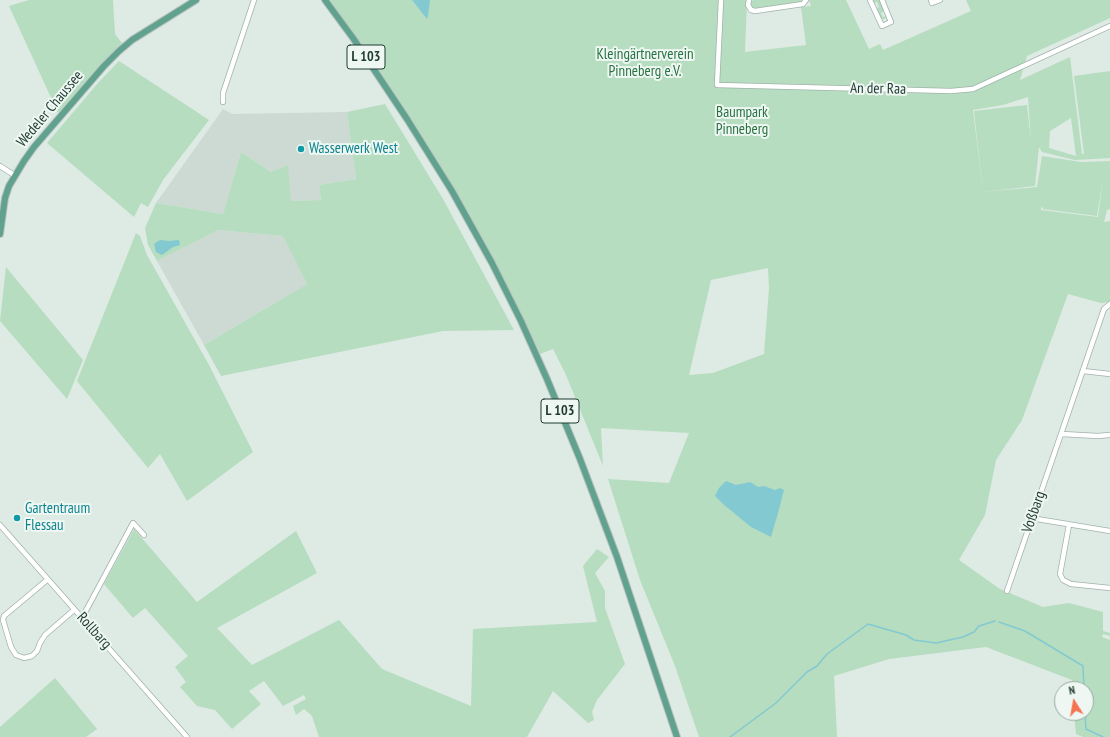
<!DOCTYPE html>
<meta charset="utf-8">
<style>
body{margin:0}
#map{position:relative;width:1110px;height:737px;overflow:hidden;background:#deeae4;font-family:"PT Sans Narrow",sans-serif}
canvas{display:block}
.north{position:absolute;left:1054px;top:681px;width:40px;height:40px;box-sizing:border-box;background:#eef7f2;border:1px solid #9baba5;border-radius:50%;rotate:349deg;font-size:11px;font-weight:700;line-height:16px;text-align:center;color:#1f3a32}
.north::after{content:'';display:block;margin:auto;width:14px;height:18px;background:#f77350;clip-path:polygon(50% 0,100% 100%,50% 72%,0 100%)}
</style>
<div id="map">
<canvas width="1110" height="737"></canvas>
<div class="north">N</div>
</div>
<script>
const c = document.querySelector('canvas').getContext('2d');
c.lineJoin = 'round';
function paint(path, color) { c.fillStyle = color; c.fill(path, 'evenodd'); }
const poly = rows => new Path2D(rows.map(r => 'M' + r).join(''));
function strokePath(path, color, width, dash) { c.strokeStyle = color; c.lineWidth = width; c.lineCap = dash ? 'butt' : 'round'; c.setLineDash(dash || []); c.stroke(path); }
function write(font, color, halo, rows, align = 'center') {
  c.font = font + ' "PT Sans Narrow",sans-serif'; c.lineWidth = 4; c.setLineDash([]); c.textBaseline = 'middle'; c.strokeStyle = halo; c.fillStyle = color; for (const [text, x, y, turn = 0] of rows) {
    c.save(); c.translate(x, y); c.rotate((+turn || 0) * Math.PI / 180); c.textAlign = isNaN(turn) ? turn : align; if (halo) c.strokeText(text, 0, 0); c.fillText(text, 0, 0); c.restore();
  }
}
paint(poly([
 [223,109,232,114,347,112,356,179,319,185,321,200,291,201,271,172,241,152,223,214,156,203],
 [218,230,283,236,307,284,204,345,157,261]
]), '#ccdad3');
paint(poly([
 [29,0,113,0,115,34,122,43,58,113,9,6],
 [328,0,747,0,745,52,806,45,801,7,811,6,809,0,846,0,869,49,880,44,883,50,971,11,966,0,1110,0,1110,18,1027,56,1020,80,1070,57,1082,154,1084,154,1074,76,1110,71,1110,158,1075,160,1042,152,1039,147,1035,186,983,192,974,111,1027,105,1031,141,1028,97,1003,105,973,110,983,192,1037,187,1042,156,1081,162,1110,161,1110,209,1107,210,1104,222,1110,221,1110,302,1101,303,1068,294,1022,420,996,460,985,515,959,560,1000,589,1043,607,1069,603,1103,612,1103,631,1110,633,1110,636,1103,634,1102,637,1110,640,1110,737,1083,737,1076,734,1074,713,1086,713,1086,689,1073,689,1072,680,986,647,889,659,834,676,837,737,699,737,675,666,640,580,608,479,669,483,689,433,601,428,603,466,566,375,553,349,540,354,496,263,438,162,385,80],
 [1071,118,1076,156,1049,148,1050,131],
 [1103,178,1098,217,1041,210,1041,208,1043,207,1043,209,1097,216],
 [768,268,769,288,764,354,713,373,689,375,711,280],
 [753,0,803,0,800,2,755,9,751,7,751,2],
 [872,0,880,0,884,11,881,13,883,17,886,16,885,19,880,19,876,9,879,7,877,2,873,3],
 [119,61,209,120,163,180,148,207,141,203,134,217,47,143,98,83],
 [385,104,443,199,514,330,443,331,221,376,204,345,307,284,283,236,218,230,157,261,148,245,145,228,156,203,223,214,241,152,271,172,288,165,291,201,321,200,319,185,356,179,347,112],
 [136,233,140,236,147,255,209,365,253,452,187,501,160,454,148,468,77,381],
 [6,267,83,360,67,399,0,321],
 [134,529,197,602,296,531,317,573,217,628,252,665,339,620,382,669,471,706,473,629,597,622,583,566,597,549,609,557,595,573,605,591,605,608,625,664,597,700,592,712,594,720,588,723,553,691,527,737,319,737,312,716,304,709,296,715,293,706,306,699,304,695,283,706,264,681,249,691,261,704,232,729,215,710,197,706,180,687,186,682,175,667,188,656,145,608,133,618,104,584],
 [55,678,97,729,86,737,0,737,0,727]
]), '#b6ddbf');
paint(poly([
 [412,0,430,0,428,16,427,19],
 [160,240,169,241,178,240,179,240,180,245,173,247,162,255,156,252,154,244],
 [726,481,736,485,750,482,758,487,764,486,775,490,780,488,784,490,778,513,771,537,751,527,723,504,715,496,719,488]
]), '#83c9d2');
strokePath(poly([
 [999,622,1025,631,1083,666,1084,689],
 [1085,713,1086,729,1103,737],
 [730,737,776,703,807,672,817,666,827,654,868,624,906,635,914,640,936,643,963,637,974,632,979,626,995,621]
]), '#83c9d2', 1.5);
const minor = poly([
 [721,0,717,85,951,91,973,89,1110,26],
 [749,0,748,5,751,10,755,11,803,4,806,0],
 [870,0,882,26,891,22,882,0],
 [931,0,932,3,940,0],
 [223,102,223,93,254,0],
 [0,166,14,175],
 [1083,371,1110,374],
 [1062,434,1098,436,1109,435],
 [1031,518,1110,531],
 [0,525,187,737],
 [1069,525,1060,574,1063,580,1071,584,1110,588],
 [47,580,4,616,3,620,11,647,16,655,24,658,32,656,37,651,40,643,45,635,74,610],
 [1007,591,1104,309,1110,304],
 [82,618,133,523,144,535]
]);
const major = poly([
 [325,0,353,38,407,119,452,191,492,263,521,321,547,379,580,459,617,557,677,737],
 [0,234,5,198,9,186,24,161,34,147,104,66,119,51,132,40,196,0]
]);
strokePath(minor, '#a1b2ab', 6);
strokePath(major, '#bcc4c2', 8);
strokePath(minor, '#fff', 4.5);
strokePath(major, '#61a28f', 6);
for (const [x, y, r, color] of [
 [301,149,4,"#0f9aa8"],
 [17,518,4,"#0f9aa8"]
]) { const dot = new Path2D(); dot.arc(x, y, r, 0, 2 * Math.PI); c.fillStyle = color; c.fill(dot); strokePath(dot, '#eef7f2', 1.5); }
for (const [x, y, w] of [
 [366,57,38],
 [560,411,38]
]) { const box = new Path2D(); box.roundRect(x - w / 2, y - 12, w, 24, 3); c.fillStyle = '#eef7f2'; c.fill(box); strokePath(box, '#1f3a32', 1); }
write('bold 14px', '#1f3a32', null, [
 ["L 103",366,57],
 ["L 103",560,411]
]);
write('15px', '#287242', '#eef7f2', [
 ["Kleingärtnerverein",645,55],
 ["Pinneberg e.V.",645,72],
 ["Baumpark",742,113],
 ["Pinneberg",742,130]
]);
write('15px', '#1f3a32', '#eef7f2', [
 ["An der Raa",878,89,1],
 ["Wedeler Chaussee",50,109,-50],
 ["Voßbarg",1034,512,-71],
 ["Rollbarg",94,631,48]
]);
write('15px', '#0d838f', '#eef7f2', [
 ["Wasserwerk West",309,149],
 ["Gartentraum",25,509],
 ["Flessau",25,526]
], 'left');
</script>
